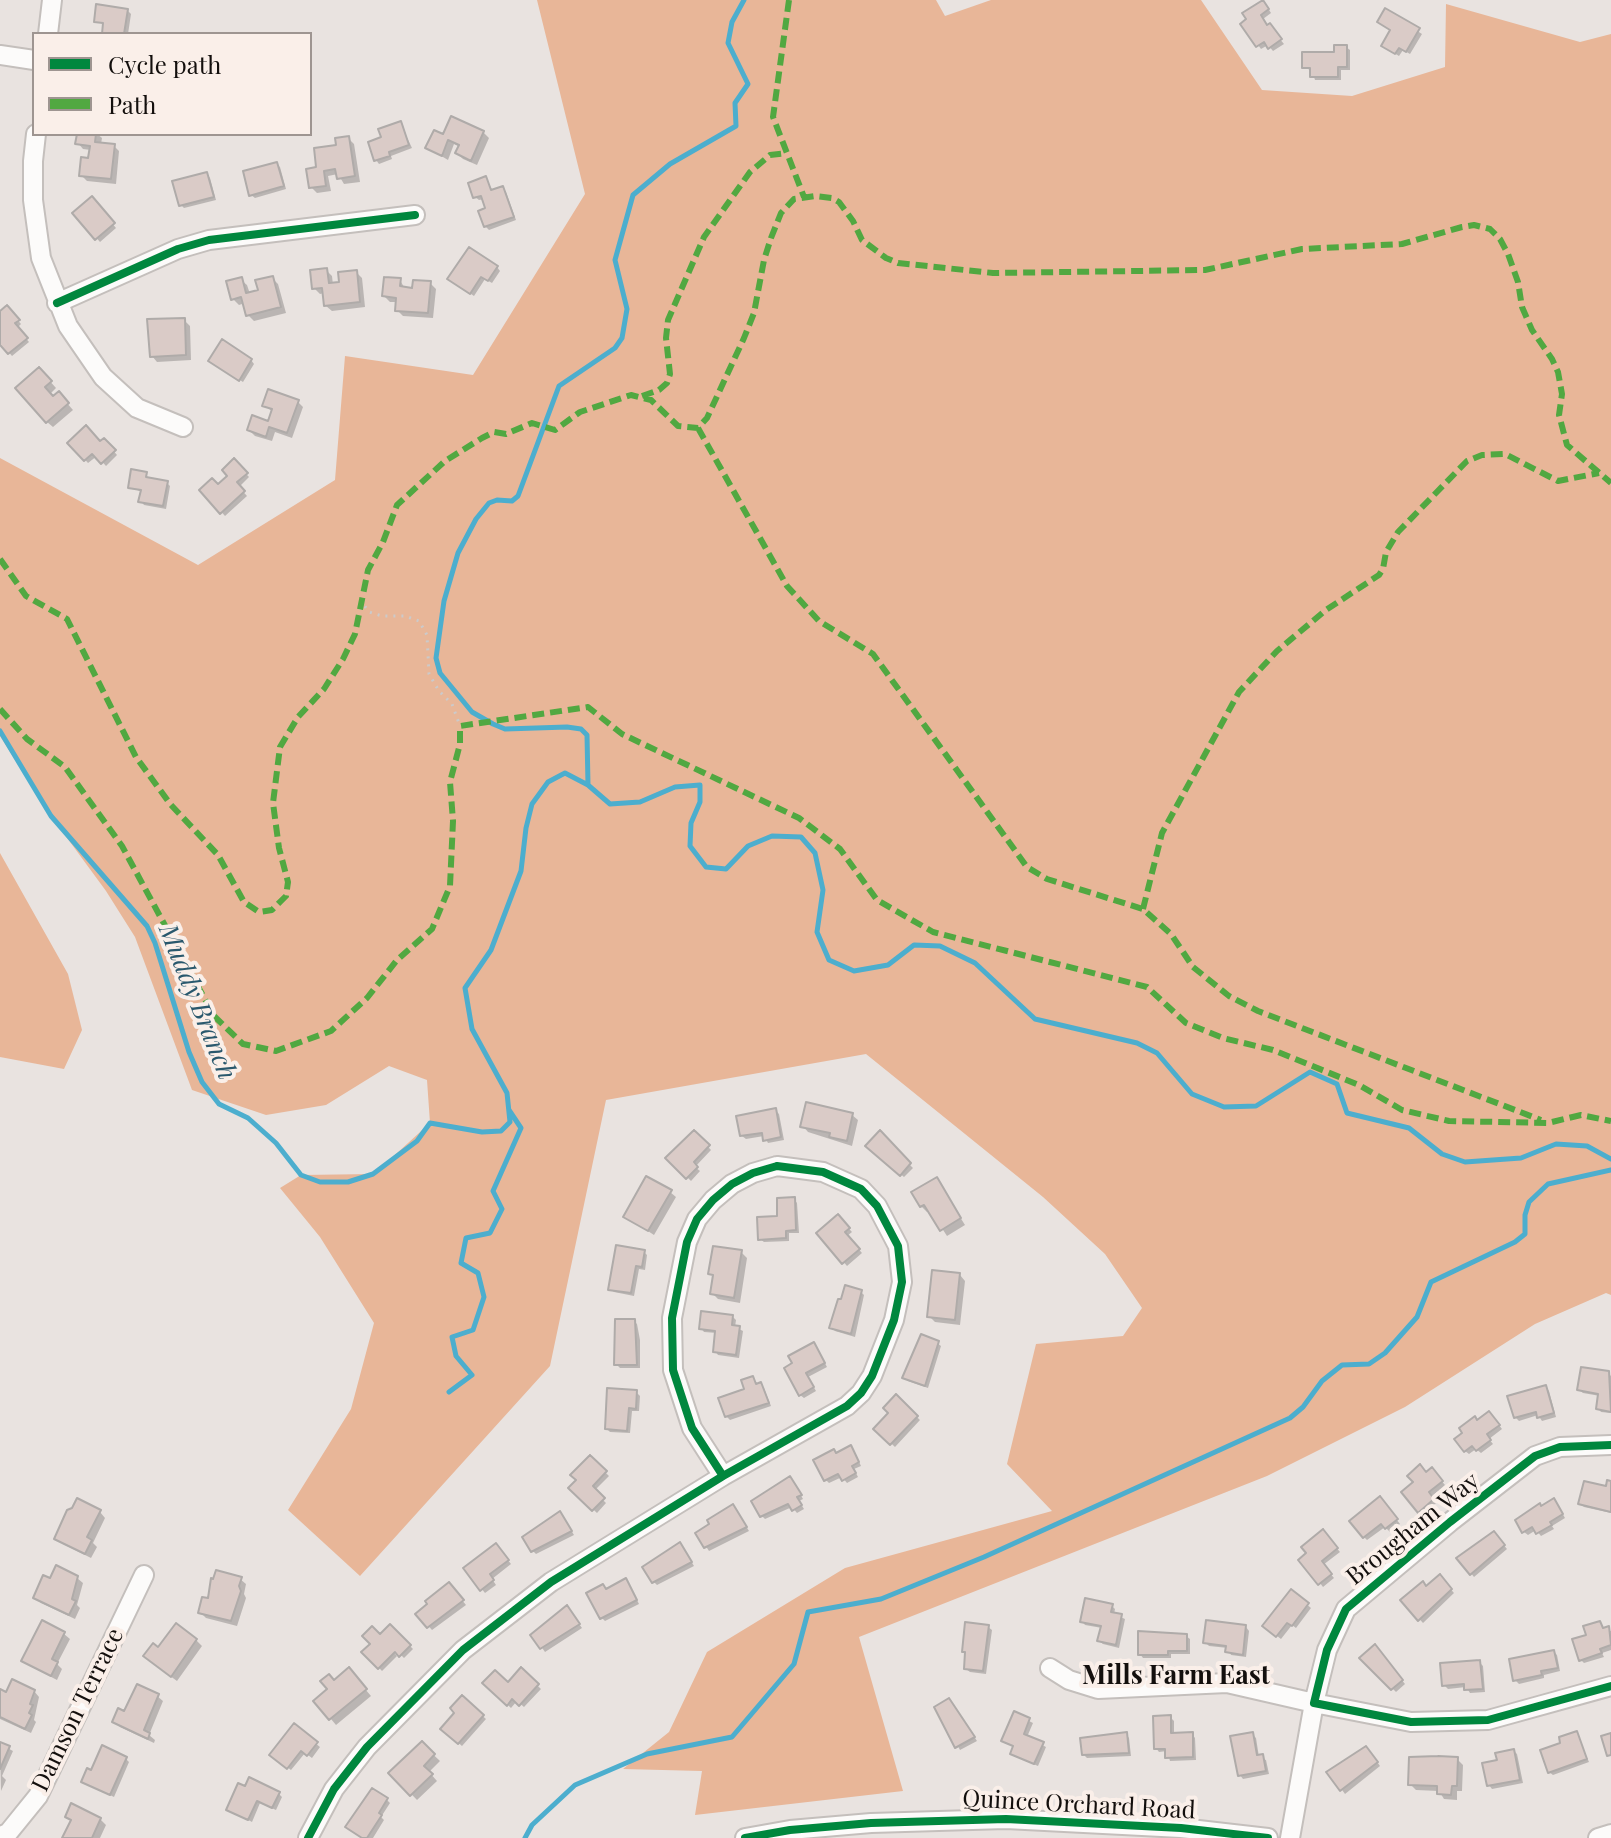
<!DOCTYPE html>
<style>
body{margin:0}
#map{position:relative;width:1611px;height:1838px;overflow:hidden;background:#e9e3e0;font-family:"Playfair Display",serif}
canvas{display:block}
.legend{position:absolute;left:32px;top:32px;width:280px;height:104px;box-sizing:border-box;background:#faefe9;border:2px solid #9e9591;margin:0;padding:10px 14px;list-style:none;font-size:24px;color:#130f0d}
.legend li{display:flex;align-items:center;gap:16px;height:40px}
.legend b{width:40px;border:2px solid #9e9591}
</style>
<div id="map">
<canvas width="1611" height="1838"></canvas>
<ul class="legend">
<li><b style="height:10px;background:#00873e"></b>Cycle path</li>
<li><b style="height:10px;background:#51a841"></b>Path</li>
</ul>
</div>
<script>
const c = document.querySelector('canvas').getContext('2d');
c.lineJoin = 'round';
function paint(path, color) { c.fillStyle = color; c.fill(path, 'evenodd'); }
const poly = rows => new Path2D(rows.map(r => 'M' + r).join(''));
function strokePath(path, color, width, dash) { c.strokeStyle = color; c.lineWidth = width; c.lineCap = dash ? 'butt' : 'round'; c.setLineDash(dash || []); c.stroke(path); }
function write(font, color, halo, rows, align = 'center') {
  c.font = font + ' "Playfair Display",serif'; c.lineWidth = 8; c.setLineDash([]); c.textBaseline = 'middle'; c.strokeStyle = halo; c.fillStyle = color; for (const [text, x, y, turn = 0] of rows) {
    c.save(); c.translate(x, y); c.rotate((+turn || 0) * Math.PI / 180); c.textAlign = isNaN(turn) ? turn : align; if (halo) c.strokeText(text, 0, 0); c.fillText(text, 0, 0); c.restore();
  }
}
paint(poly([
 [537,0,936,0,945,16,991,0,1201,0,1262,90,1352,96,1445,67,1446,4,1580,42,1611,34,1611,1295,1606,1293,1535,1324,1405,1407,1267,1476,859,1637,903,1791,695,1815,702,1771,623,1769,669,1732,707,1652,845,1568,1052,1511,1007,1464,1036,1344,1123,1336,1142,1308,1105,1254,1043,1197,866,1054,606,1100,550,1366,360,1576,288,1510,351,1409,374,1323,320,1237,280,1188,301,1175,374,1174,430,1123,427,1080,389,1066,326,1105,266,1115,192,1090,135,937,106,891,51,816,0,736,0,458,198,565,335,480,345,356,473,375,585,194],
 [0,853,68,974,82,1030,64,1069,0,1057]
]), '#e8b698');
paint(poly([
 [1266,5,1271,13,1263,19,1284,44,1273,51,1268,45,1261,49,1243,24],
 [127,10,131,14,128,34,104,34,105,25,96,21],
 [1386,11,1422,34,1410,54,1403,50,1399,56,1387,49,1392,31],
 [1346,47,1350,50,1350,70,1341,70,1341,80,1315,80,1312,71,1304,67],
 [400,123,412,148,391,156,392,159,379,164,376,160,383,139],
 [483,132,489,138,477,165,463,159,457,153,460,147,454,144,448,160,428,148,444,136],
 [79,134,97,134,102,138,101,144,114,146,119,151,116,184,87,181,81,175,90,160,91,150,83,149,78,143],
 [348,138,354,144,360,182,344,184,338,174,328,176,331,191,317,193,311,187,319,169],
 [276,164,280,167,286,189,255,198,251,195],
 [207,174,210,178,216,200,184,208,181,205],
 [486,178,493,192,502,188,506,192,516,220,489,230,485,226,488,209,484,199,479,200,475,197],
 [92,199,116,228,100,242,75,213],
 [497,267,500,271,492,283,485,279,474,296,453,282],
 [326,270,332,276,333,285,342,283,356,272,362,278,365,307,332,311,326,306,325,293,320,294,314,288],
 [272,278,278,284,286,313,254,321,248,315,245,303,239,305,233,299,241,280,247,285,250,294,260,291],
 [400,280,405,289,414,290,430,283,436,289,433,318,403,316,397,310,398,302,390,302,384,296],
 [7,308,21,324,17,328,29,342,12,356,0,342,0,314],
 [184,320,190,326,191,360,157,362,152,356],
 [251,360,254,364,243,382,214,364],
 [39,369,56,388,50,394,53,398,59,394,73,410,53,427,47,422],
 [298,402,303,407,292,438,275,432,272,441,255,436,249,430,269,423,273,412,264,405],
 [104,440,117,455,106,466,97,456,88,463,70,443,100,444],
 [234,461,249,477,239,487,247,496,225,516,202,490,218,487,230,476],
 [146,474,149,480,167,483,170,486,166,509,144,505,141,501,142,492,130,487],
 [775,1110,779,1114,784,1140,768,1143,764,1136,746,1139,742,1136],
 [852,1115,858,1120,852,1146,808,1132,803,1126],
 [694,1132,711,1150,695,1167,700,1171,691,1181,668,1158],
 [867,1146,901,1156,913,1168,904,1177],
 [936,1179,965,1225,947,1236,930,1210,927,1212,921,1206],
 [670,1192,676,1197,654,1235,625,1216],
 [794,1199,797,1203,799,1233,789,1233,789,1241,764,1242,760,1239],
 [838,1217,852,1232,847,1236,862,1253,847,1266,819,1233],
 [644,1252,647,1255,645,1270,639,1269,634,1296,614,1292,611,1289],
 [741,1252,747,1258,740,1303,718,1299,712,1293,714,1277,711,1273],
 [960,1275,965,1281,960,1325,935,1322,929,1316],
 [861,1292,864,1295,855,1337,835,1331,832,1327],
 [733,1317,736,1320,735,1327,743,1331,739,1358,718,1355,715,1351,717,1333,704,1332,701,1328],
 [634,1321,637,1324,640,1340,640,1368,620,1368,616,1364],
 [937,1343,941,1346,928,1388,908,1381,904,1378],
 [817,1348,827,1367,808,1377,816,1391,804,1398,800,1395,795,1364],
 [1608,1373,1611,1376,1611,1413,1601,1412,1598,1408,1600,1396,1583,1393,1579,1390],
 [753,1378,758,1385,761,1384,764,1388,771,1406,730,1420,726,1416,747,1390],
 [1546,1387,1549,1391,1556,1417,1542,1421,1538,1415,1519,1421,1515,1417],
 [636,1392,640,1396,639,1411,632,1411,630,1433,610,1432,607,1429],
 [896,1397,920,1420,895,1447,876,1429,890,1413],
 [1493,1417,1502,1429,1489,1439,1493,1444,1481,1453,1476,1449,1469,1454,1465,1451,1478,1422],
 [854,1451,861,1466,854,1469,858,1477,847,1483,842,1477,829,1483,826,1480,837,1455],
 [590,1458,609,1476,594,1491,606,1503,597,1513,571,1488],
 [1432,1470,1445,1485,1431,1497,1436,1503,1423,1515,1404,1492],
 [793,1482,803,1499,799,1501,804,1509,797,1513,792,1507,765,1519,762,1516],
 [1611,1483,1611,1513,1584,1507,1581,1504,1607,1488],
 [1383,1502,1400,1524,1390,1532,1385,1527,1367,1540,1364,1537],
 [1557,1504,1565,1518,1552,1526,1554,1529,1541,1536,1536,1530,1528,1535,1524,1532,1541,1508],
 [736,1510,749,1531,709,1551,698,1534],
 [100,1512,105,1518,93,1543,97,1547,91,1558,63,1544,57,1538],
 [563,1517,574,1535,536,1554,533,1551],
 [1323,1532,1340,1552,1323,1565,1334,1578,1323,1587,1320,1583],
 [1497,1537,1507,1549,1474,1577,1459,1558],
 [683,1548,694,1566,657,1585,654,1582],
 [499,1549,511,1564,492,1579,496,1585,485,1593,465,1568],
 [1440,1577,1454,1593,1423,1623,1403,1601,1427,1588],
 [77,1578,83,1583,77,1605,80,1608,75,1619,41,1603,35,1598,51,1581],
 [240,1579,246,1584,244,1594,246,1598,237,1626,206,1618,200,1612,210,1601],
 [629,1584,639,1604,605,1621,602,1618,607,1590],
 [452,1588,466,1605,432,1630,418,1614],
 [1291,1591,1311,1608,1296,1628,1292,1625,1281,1639,1268,1629],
 [1112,1606,1115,1609,1114,1614,1125,1619,1119,1648,1103,1644,1099,1641,1102,1628,1085,1625,1082,1621],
 [570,1611,582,1628,545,1652,533,1635],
 [1600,1623,1605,1630,1611,1631,1611,1650,1602,1653,1604,1657,1584,1663,1581,1660,1588,1636],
 [390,1626,413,1649,404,1658,394,1648,392,1650,397,1656,382,1671,364,1652],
 [988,1627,992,1630,986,1674,970,1672,966,1669,967,1654],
 [1246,1627,1249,1631,1246,1657,1231,1655,1228,1648,1209,1646,1205,1642],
 [64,1634,70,1639,57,1664,62,1669,57,1680,30,1666,24,1660],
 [1186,1636,1190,1639,1190,1654,1171,1654,1171,1658,1143,1658,1140,1654],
 [196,1640,202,1646,177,1681,151,1662,158,1649],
 [1375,1647,1405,1684,1396,1692,1362,1658],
 [1554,1652,1557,1655,1560,1671,1544,1675,1544,1678,1519,1684,1515,1680],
 [1479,1662,1483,1666,1485,1692,1470,1693,1466,1687,1448,1689,1444,1685],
 [521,1670,541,1689,524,1707,517,1701,511,1708,485,1683,508,1684],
 [354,1676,371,1696,336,1725,316,1701,334,1682],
 [34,1691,39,1697,34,1720,36,1722,31,1733,0,1719,0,1692,7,1694],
 [157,1696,163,1701,149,1735,155,1740,154,1743,120,1727,114,1721],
 [462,1698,486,1719,462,1746,443,1729,457,1713],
 [953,1704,977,1741,960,1750,937,1708],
 [1015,1714,1033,1723,1027,1737,1046,1747,1038,1766,1016,1757,1012,1753,1014,1747,1007,1743],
 [1170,1717,1174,1721,1174,1735,1192,1734,1195,1738,1196,1760,1170,1761,1167,1751,1159,1752,1156,1748],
 [294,1726,320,1747,312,1758,305,1753,291,1770,275,1758],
 [1576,1733,1589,1762,1553,1775,1549,1772,1563,1744],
 [1126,1734,1129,1738,1131,1756,1087,1758,1084,1755],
 [1252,1734,1256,1738,1259,1757,1266,1760,1269,1774,1243,1779,1240,1775],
 [0,1744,13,1751,2,1776,6,1780,1,1791],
 [422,1744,440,1761,429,1772,437,1781,417,1800,391,1773],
 [1514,1751,1517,1754,1523,1783,1492,1789,1489,1785,1499,1761],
 [1370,1752,1380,1766,1345,1794,1329,1772],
 [126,1759,129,1762,114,1797,83,1782,92,1772],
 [1457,1759,1463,1765,1462,1791,1457,1791,1457,1800,1444,1799,1439,1791,1416,1790,1410,1784],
 [279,1794,282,1797,276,1810,260,1803,252,1822,228,1809],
 [387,1800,390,1803,381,1817,384,1820,373,1838,363,1838],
 [67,1817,100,1819,106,1825,100,1838,64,1838,72,1822]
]), '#0003');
strokePath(poly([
 [0,731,51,816,147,926,155,943,189,1052,202,1082,219,1104,248,1118,276,1143,301,1175,320,1182,348,1182,373,1174,417,1141,430,1123,482,1132,501,1131,510,1122,507,1093,472,1029,465,988,491,950,521,871,526,828,532,804,548,782,565,773,588,785,610,804,640,802,675,787,700,785,700,802,691,823,690,846,706,867,726,869,748,846,772,836,801,837,815,853,823,890,817,932,829,960,854,971,888,965,914,945,940,946,975,963,1035,1019,1137,1043,1157,1053,1192,1094,1224,1107,1256,1106,1310,1072,1337,1084,1347,1113,1409,1128,1442,1154,1465,1162,1521,1158,1556,1144,1587,1146,1611,1159],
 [588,785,587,735,581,729,567,727,505,729,493,724,472,712,440,673,436,658,444,601,458,553,476,519,489,503,497,500,512,501,518,496,559,386,615,348,622,338,627,309,615,260,633,195,670,164,736,126,735,103,748,84,728,43,732,22,744,0],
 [449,1392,472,1375,456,1356,452,1337,473,1330,484,1297,478,1273,461,1263,466,1238,490,1233,502,1209,493,1191,521,1128,509,1110],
 [525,1838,532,1825,575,1785,647,1754,732,1737,794,1664,808,1612,881,1599,984,1557,1290,1418,1303,1407,1322,1381,1342,1365,1369,1364,1385,1353,1417,1317,1431,1282,1515,1242,1525,1234,1525,1215,1529,1202,1548,1184,1611,1170]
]), '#4caece', 5);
const building = poly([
 [1263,0,1269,9,1261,15,1267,25,1270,23,1282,39,1268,49,1264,42,1256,47,1240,24,1246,19,1242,13,1263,0],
 [96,4,128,9,124,34,102,34,103,23,94,22,96,4],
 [1385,8,1420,28,1406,52,1399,48,1395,54,1381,46,1390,30,1377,22,1385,8],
 [1334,45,1347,45,1347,67,1338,67,1338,77,1310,77,1310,68,1302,68,1302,52,1334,52,1334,45],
 [451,116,484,131,471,161,455,153,459,145,448,140,442,156,425,148,434,130,443,134,451,116],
 [401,121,409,145,389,152,390,156,374,161,368,142,381,137,378,129,401,121],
 [77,134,96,134,95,142,115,144,111,179,79,176,81,157,88,158,90,146,75,144,77,134],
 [349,136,355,176,337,179,335,169,324,171,326,186,309,188,306,169,316,167,314,148,336,145,335,138,349,136],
 [277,162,284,186,249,196,243,171,277,162],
 [207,172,214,197,179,206,172,181,207,172],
 [486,176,491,190,503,186,514,217,484,227,478,211,485,208,481,196,473,198,468,183,486,176],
 [92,196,115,223,95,240,72,213,92,196],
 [469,247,498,266,488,281,481,277,470,294,447,279,469,247],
 [327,268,329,283,339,282,338,272,357,270,360,302,324,306,322,288,312,289,310,270,327,268],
 [273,276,281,307,246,316,241,297,231,300,226,281,242,277,246,293,258,290,255,280,273,276],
 [384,277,401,278,400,286,412,288,413,280,431,281,428,313,395,311,396,298,382,296,384,277],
 [7,305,20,320,15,323,28,338,8,354,0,345,0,311,7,305],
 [185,318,186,355,150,357,147,319,185,318],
 [222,339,252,359,239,381,208,361,222,339],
 [39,367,52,381,45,387,53,396,59,391,69,403,46,423,15,388,39,367],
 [268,389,299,400,287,433,269,427,266,437,247,430,252,415,268,421,272,409,262,406,268,389],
 [86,425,100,441,104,438,116,450,101,464,92,454,84,461,67,443,86,425],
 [234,458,248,473,237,482,245,491,220,514,199,490,212,478,218,484,227,476,222,470,234,458],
 [131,469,147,472,146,477,168,481,163,506,138,502,141,490,128,488,131,469],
 [806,1102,853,1113,847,1141,829,1137,830,1133,800,1127,806,1102],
 [776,1108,781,1137,763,1141,762,1133,740,1136,736,1116,776,1108],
 [694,1130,710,1145,694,1162,698,1167,686,1179,665,1158,694,1130],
 [880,1130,911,1163,900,1176,865,1146,880,1130],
 [646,1176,672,1190,648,1231,623,1217,646,1176],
 [937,1177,961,1218,940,1231,924,1205,920,1207,911,1192,937,1177],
 [795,1197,796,1230,786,1231,786,1238,758,1240,757,1217,777,1216,777,1198,795,1197],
 [838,1214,850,1228,845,1232,860,1249,842,1264,816,1233,838,1214],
 [616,1245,645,1250,642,1267,636,1266,631,1293,608,1290,616,1245],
 [713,1246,742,1250,734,1298,710,1294,713,1275,708,1274,713,1246],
 [932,1270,960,1273,955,1320,927,1317,932,1270],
 [845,1285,862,1290,851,1334,829,1328,838,1299,841,1299,845,1285],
 [701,1311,733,1315,732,1325,740,1326,736,1355,713,1352,715,1331,699,1329,701,1311],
 [615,1319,635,1319,637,1365,614,1365,615,1319],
 [921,1334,939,1341,925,1386,902,1378,921,1334],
 [814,1342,825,1363,806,1373,814,1387,799,1396,784,1368,792,1363,788,1356,814,1342],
 [1581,1367,1609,1371,1611,1412,1596,1409,1598,1394,1577,1390,1581,1367],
 [753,1376,756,1384,761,1382,769,1403,725,1417,718,1398,744,1389,741,1380,753,1376],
 [1546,1385,1554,1413,1537,1418,1536,1412,1514,1418,1507,1396,1546,1385],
 [607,1388,637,1390,636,1409,629,1408,627,1431,605,1429,607,1388],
 [896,1394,918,1416,890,1445,873,1429,888,1413,883,1408,896,1394],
 [1489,1411,1500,1425,1487,1434,1491,1440,1476,1451,1472,1446,1464,1452,1454,1439,1462,1433,1459,1428,1475,1416,1477,1420,1489,1411],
 [851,1445,859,1462,852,1466,856,1473,842,1481,838,1474,824,1481,813,1460,834,1449,836,1453,851,1445],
 [590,1455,607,1471,593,1486,605,1498,592,1511,568,1488,576,1480,570,1475,590,1455],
 [1420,1464,1426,1472,1432,1467,1443,1481,1429,1492,1434,1499,1418,1513,1401,1492,1413,1482,1407,1476,1420,1464],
 [790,1476,802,1495,797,1497,802,1505,792,1511,788,1504,760,1517,751,1501,790,1476],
 [1607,1480,1611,1481,1611,1512,1578,1504,1584,1481,1606,1486,1607,1480],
 [1380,1496,1398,1519,1385,1529,1381,1524,1363,1538,1349,1521,1380,1496],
 [77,1498,101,1510,87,1537,92,1540,85,1554,54,1539,67,1510,72,1508,77,1498],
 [1554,1498,1563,1514,1550,1522,1552,1525,1536,1534,1532,1527,1522,1533,1515,1520,1540,1503,1541,1506,1554,1498],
 [733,1504,747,1527,704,1548,695,1533,709,1524,707,1520,733,1504],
 [560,1511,572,1531,531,1552,522,1537,560,1511],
 [1323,1529,1338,1548,1322,1561,1332,1574,1318,1585,1298,1560,1306,1553,1301,1547,1323,1529],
 [1494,1531,1505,1545,1470,1575,1456,1558,1494,1531],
 [680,1542,692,1562,652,1583,642,1567,680,1542],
 [496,1543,509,1560,490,1574,494,1580,480,1591,463,1568,496,1543],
 [56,1565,78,1576,72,1599,76,1601,69,1615,33,1598,43,1575,50,1578,56,1565],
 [216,1570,242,1577,239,1586,241,1591,231,1621,198,1613,202,1597,208,1598,211,1578,213,1579,216,1570],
 [1440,1574,1452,1589,1418,1621,1400,1600,1423,1581,1426,1586,1440,1574],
 [626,1578,637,1600,600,1619,586,1593,603,1584,606,1589,626,1578],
 [449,1582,464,1600,427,1628,415,1614,427,1604,425,1601,449,1582],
 [1291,1589,1309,1603,1292,1626,1287,1623,1276,1637,1262,1626,1291,1589],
 [1085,1598,1113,1604,1111,1612,1122,1614,1116,1645,1097,1641,1101,1626,1080,1622,1085,1598],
 [567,1605,580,1624,540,1649,530,1635,567,1605],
 [42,1620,65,1632,52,1659,58,1662,51,1676,21,1661,42,1620],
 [1206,1620,1246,1625,1243,1655,1225,1652,1226,1646,1203,1643,1206,1620],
 [1600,1621,1603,1628,1609,1626,1611,1645,1600,1649,1602,1653,1579,1661,1572,1639,1586,1635,1583,1626,1600,1621],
 [965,1622,989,1625,983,1671,964,1669,965,1652,962,1652,965,1622],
 [176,1623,197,1639,171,1677,143,1656,153,1643,158,1647,176,1623],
 [390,1624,411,1645,399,1657,395,1652,378,1669,361,1652,370,1644,362,1636,372,1626,380,1634,390,1624],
 [1138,1631,1187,1634,1187,1651,1168,1651,1168,1655,1138,1655,1138,1631],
 [1375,1644,1403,1680,1391,1690,1359,1658,1375,1644],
 [1554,1650,1558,1668,1541,1671,1542,1675,1513,1681,1509,1659,1554,1650],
 [1480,1660,1483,1689,1464,1690,1464,1684,1442,1686,1440,1663,1480,1660],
 [349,1667,367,1689,329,1720,313,1701,327,1689,320,1681,329,1674,334,1680,349,1667],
 [521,1667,539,1684,519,1706,512,1699,507,1706,482,1683,495,1670,508,1682,521,1667],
 [12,1679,35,1690,30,1704,33,1705,29,1713,32,1715,25,1729,0,1717,0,1689,6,1692,12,1679],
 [137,1684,159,1694,144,1730,150,1733,148,1739,112,1722,118,1708,124,1711,137,1684],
 [462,1695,484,1715,458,1744,440,1729,454,1713,450,1708,462,1695],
 [949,1698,975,1737,955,1748,934,1707,949,1698],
 [1014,1711,1030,1718,1024,1734,1044,1742,1034,1764,1010,1754,1013,1746,1001,1741,1014,1711],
 [1171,1715,1171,1733,1193,1732,1193,1757,1165,1758,1165,1749,1154,1749,1153,1716,1171,1715],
 [294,1723,318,1742,307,1756,301,1751,287,1769,269,1755,294,1723],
 [1577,1731,1587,1759,1548,1773,1540,1750,1560,1743,1559,1737,1577,1731],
 [1127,1732,1129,1753,1082,1755,1080,1738,1127,1732],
 [1253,1732,1257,1755,1263,1754,1266,1771,1238,1776,1230,1736,1253,1732],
 [1611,1733,1611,1755,1607,1756,1601,1736,1611,1733],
 [422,1741,435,1754,424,1766,433,1774,410,1796,388,1773,422,1741],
 [0,1742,10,1746,0,1769,0,1742],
 [102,1745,127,1757,110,1795,81,1782,87,1768,91,1770,102,1745],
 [1366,1746,1378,1762,1340,1791,1326,1772,1366,1746],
 [1514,1749,1520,1780,1487,1786,1482,1763,1497,1760,1495,1753,1514,1749],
 [1438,1756,1458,1757,1457,1786,1452,1786,1451,1795,1437,1794,1437,1786,1408,1785,1409,1757,1438,1756],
 [249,1777,280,1792,272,1808,257,1801,248,1820,226,1810,238,1783,245,1786,249,1777],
 [372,1788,388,1798,379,1813,382,1815,367,1838,362,1838,345,1827,372,1788],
 [71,1803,101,1818,92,1838,62,1838,71,1820,65,1817,71,1803]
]);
paint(building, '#dacbc7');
strokePath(building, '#afaba9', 2);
const minor = poly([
 [48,34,52,0],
 [0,55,34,60],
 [36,134,33,161,33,200,41,258,68,326,103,377,137,408,183,427],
 [57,303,178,249,209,240,415,215],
 [777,1166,823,1172,861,1189,877,1206,898,1246,902,1282,894,1320,872,1376,861,1393,847,1406,723,1476,692,1428,673,1370,672,1318,687,1242,697,1219,713,1200,732,1184,753,1173,777,1166],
 [1611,1445,1560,1447,1535,1456,1450,1522,1346,1609,1327,1650,1314,1703,1411,1722,1488,1720,1611,1686],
 [1050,1668,1069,1680,1098,1689,1227,1683,1314,1703,1290,1838],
 [0,1836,8,1833,38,1796,144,1575],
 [308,1838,334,1789,367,1747,463,1650,551,1582,723,1476],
 [745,1838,790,1830,871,1823,1006,1819,1181,1828,1268,1838],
 [1598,1838,1611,1834]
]);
strokePath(minor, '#c4bfbc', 22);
strokePath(poly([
 [359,609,364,605,369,612,382,616,405,616,419,621,427,635,429,674,439,691,452,704,460,726]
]), '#cccaca', 3, [2, 6]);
strokePath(minor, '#fcfbfa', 18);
strokePath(poly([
 [789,0,773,117,804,197],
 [642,396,659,390,667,383,670,374,666,338,668,320,704,237,750,172,770,155,787,153],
 [698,428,787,586,819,621,873,654,1027,867,1047,879,1143,909,1171,934,1193,967,1229,996,1258,1011,1541,1120],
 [0,559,26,596,67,619,136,757,171,805,218,855,244,902,259,912,272,910,286,896,288,882,279,848,273,803,280,747,298,717,324,689,343,659,355,634,368,570,383,542,397,505,445,461,482,438,494,432,506,434,532,423,555,430,580,412,631,395,651,400,678,426,698,428,707,418,744,338,754,313,764,260,771,238,781,213,794,199,816,196,832,198,839,202,853,221,862,240,886,258,898,263,993,273,1205,270,1302,249,1402,244,1462,227,1474,225,1490,229,1500,239,1508,254,1518,282,1522,307,1532,330,1552,359,1558,372,1562,394,1559,415,1567,445,1611,483],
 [0,709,27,739,65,767,122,846,214,1016,243,1044,276,1051,331,1031,367,998,397,960,432,929,450,886,453,821,450,782,460,744,460,726,588,707,622,734,799,818,840,849,877,900,933,932,1147,987,1186,1023,1223,1038,1273,1050,1359,1085,1402,1110,1449,1121,1548,1123,1581,1115,1611,1121],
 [1143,909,1162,833,1239,692,1277,651,1326,610,1379,575,1383,569,1386,552,1398,532,1467,461,1482,455,1505,454,1558,481,1599,473]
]), '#51a841', 6, [12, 6]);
strokePath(poly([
 [57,303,178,249,209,240,415,215],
 [777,1166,823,1172,861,1189,877,1206,898,1246,902,1282,894,1320,872,1376,861,1393,847,1406,723,1476,692,1428,673,1370,672,1318,687,1242,697,1219,713,1200,732,1184,753,1173,777,1166],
 [1611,1445,1560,1447,1535,1456,1450,1522,1346,1609,1327,1650,1314,1703,1411,1722,1488,1720,1611,1686],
 [308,1838,334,1789,367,1747,463,1650,551,1582,723,1476],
 [745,1838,790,1830,871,1823,1006,1819,1181,1828,1268,1838]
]), '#00873e', 8);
write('24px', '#130f0d', '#faefe9', [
 ["Brougham Way",1413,1529,-39],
 ["Damson Terrace",78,1710,-64],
 ["Quince Orchard Road",1079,1805,3]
]);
write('italic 26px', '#29586d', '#faefe9', [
 ["Muddy Branch",197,1002,68]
]);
write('bold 26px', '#130f0d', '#faefe9', [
 ["Mills Farm East",1176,1676]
]);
</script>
